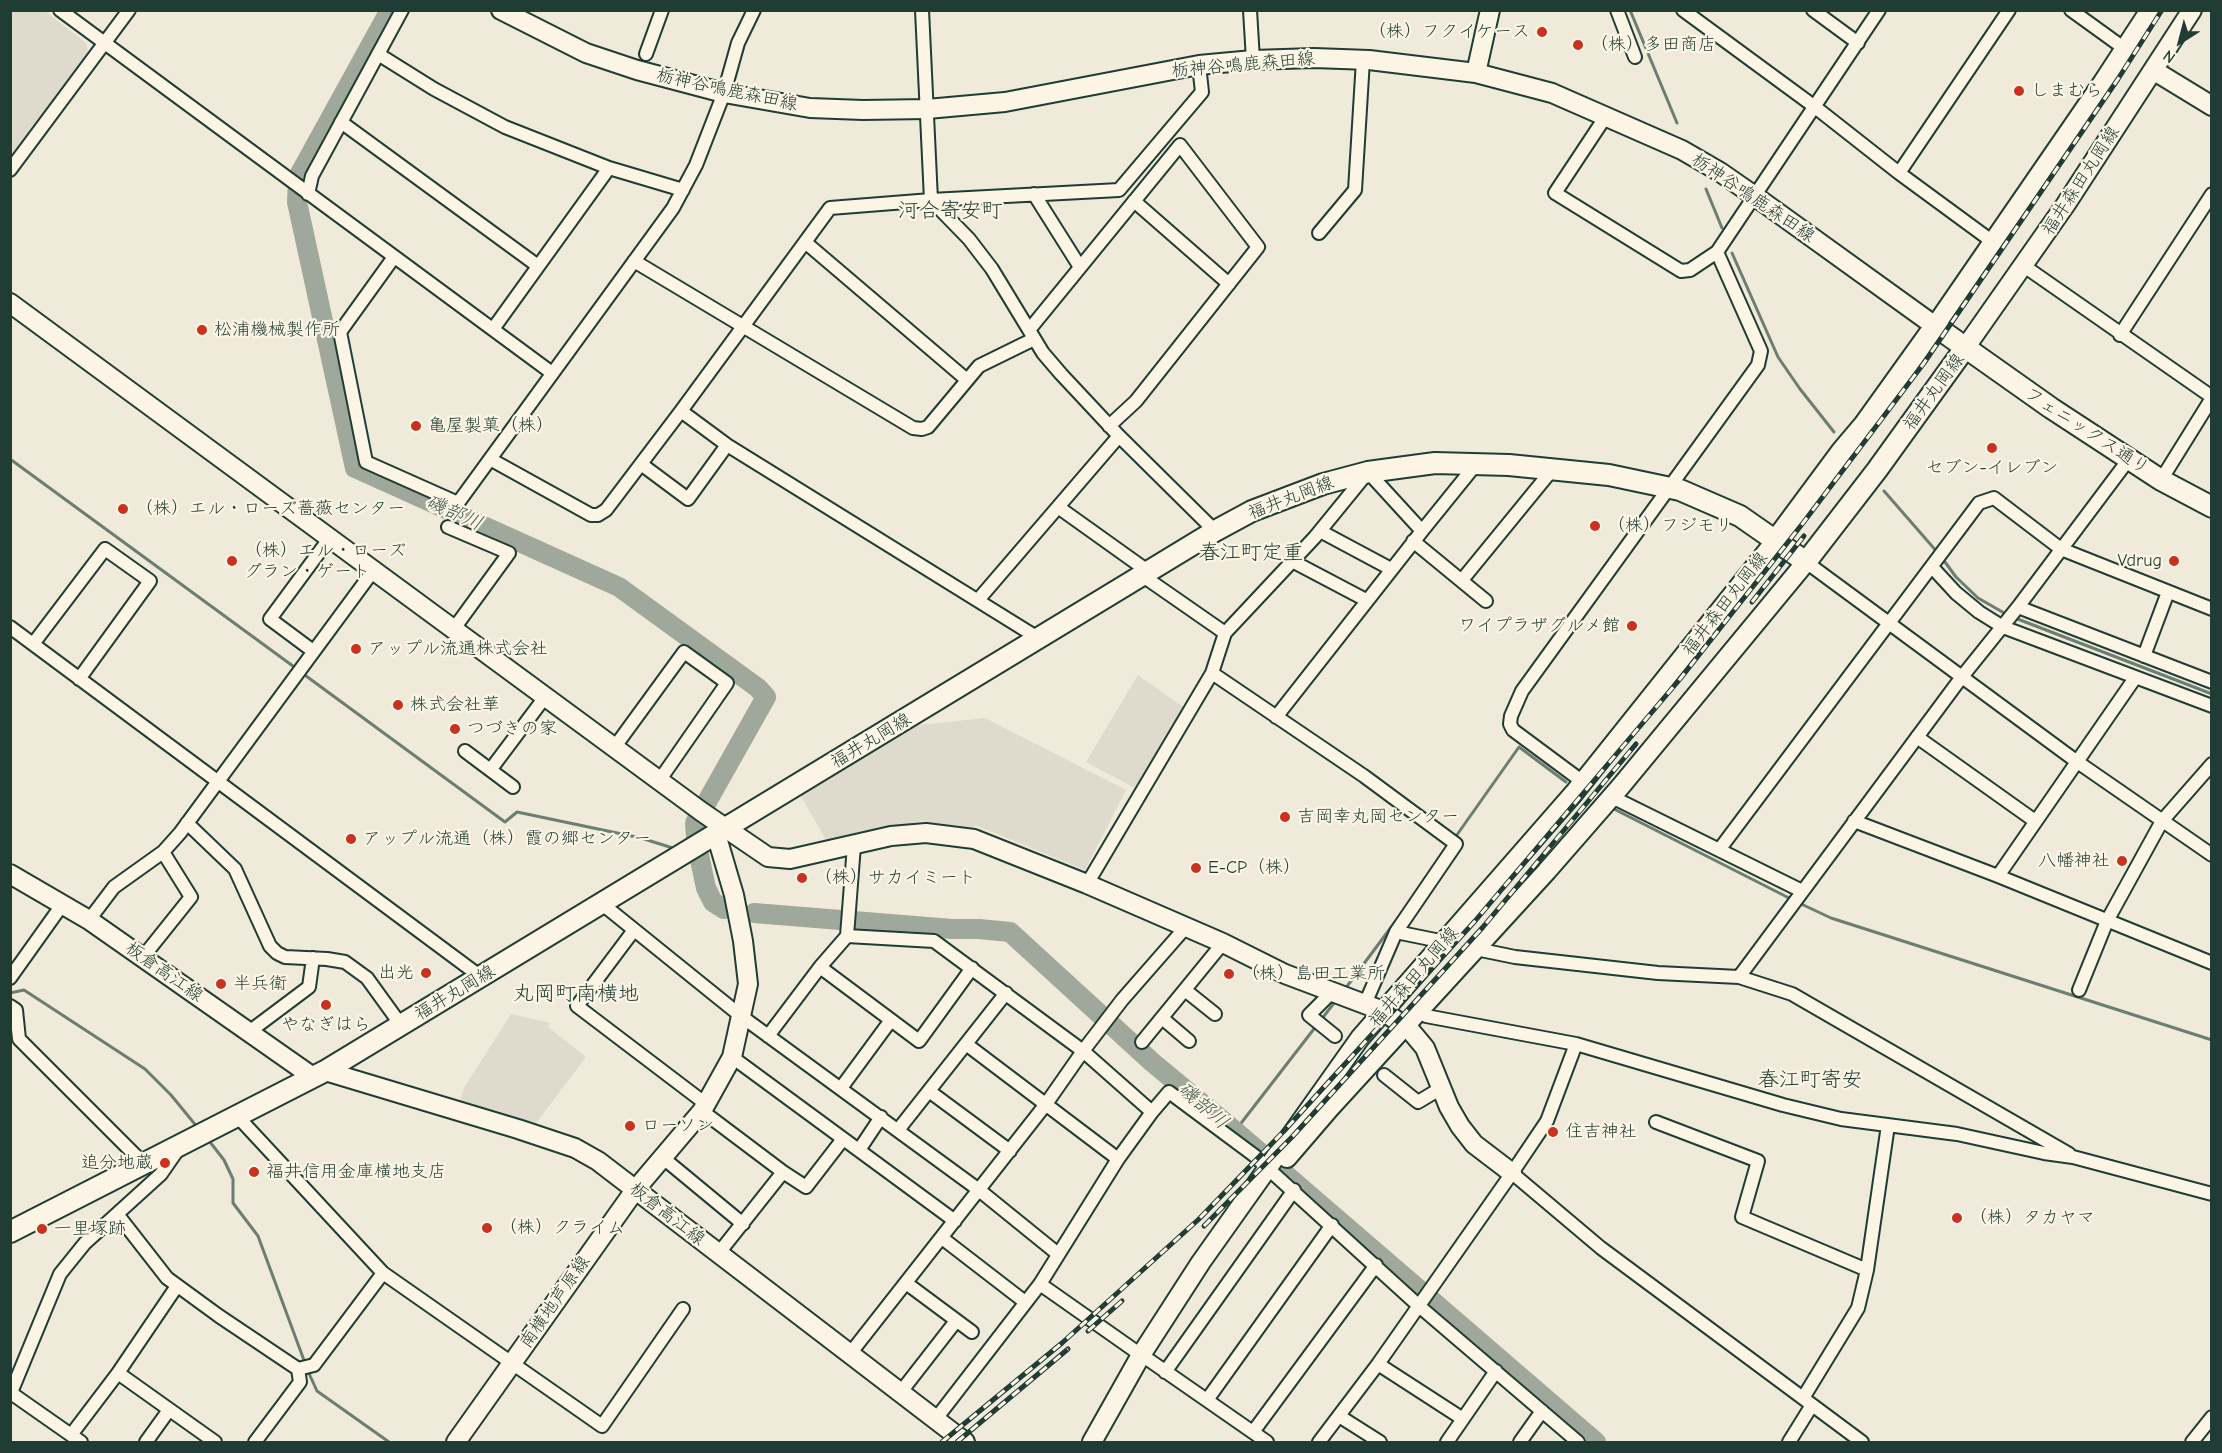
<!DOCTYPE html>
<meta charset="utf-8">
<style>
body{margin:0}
#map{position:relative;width:2222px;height:1453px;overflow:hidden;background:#efeada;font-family:"Comic Neue",sans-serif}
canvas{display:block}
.frame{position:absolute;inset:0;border:12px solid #1f3d34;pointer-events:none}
.north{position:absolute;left:2150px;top:12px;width:60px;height:60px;-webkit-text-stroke:4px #fcf5e5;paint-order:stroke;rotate:216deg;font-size:16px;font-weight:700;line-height:24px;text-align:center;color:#1f3d34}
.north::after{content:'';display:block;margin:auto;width:21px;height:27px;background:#1f3d34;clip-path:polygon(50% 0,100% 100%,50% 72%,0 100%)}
</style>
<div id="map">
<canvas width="2222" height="1453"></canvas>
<div class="frame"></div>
<div class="north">N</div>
</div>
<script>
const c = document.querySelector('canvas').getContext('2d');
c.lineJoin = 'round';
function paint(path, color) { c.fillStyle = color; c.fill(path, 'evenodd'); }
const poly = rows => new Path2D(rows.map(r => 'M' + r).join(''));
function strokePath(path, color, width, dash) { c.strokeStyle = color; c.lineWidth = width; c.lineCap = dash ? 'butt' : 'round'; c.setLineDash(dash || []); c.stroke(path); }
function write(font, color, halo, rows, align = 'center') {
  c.font = font + ' "Comic Neue","Klee One",sans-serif'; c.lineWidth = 4.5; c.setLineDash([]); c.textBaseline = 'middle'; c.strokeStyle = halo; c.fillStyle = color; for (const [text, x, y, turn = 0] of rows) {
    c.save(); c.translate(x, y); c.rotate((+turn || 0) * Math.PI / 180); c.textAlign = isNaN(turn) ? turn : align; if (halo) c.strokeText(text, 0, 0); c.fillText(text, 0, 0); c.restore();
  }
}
paint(poly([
 [11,11,45,11,86,43,89,57,11,162],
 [1138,675,1186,709,1135,788,1086,762],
 [985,718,1126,790,1085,870,975,825,972,832,922,821,827,841,800,795,910,726],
 [511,1014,550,1023,548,1027,586,1057,533,1127,458,1107,464,1088]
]), '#dedbcc');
strokePath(poly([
 [1630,10,1677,123],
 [1706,189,1722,228],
 [1732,253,1778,357,1800,389,1834,432],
 [10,459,297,669],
 [1884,491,1938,553],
 [1942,558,1956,577,1978,598,2006,614],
 [2015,618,2212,694],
 [302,673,505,822,517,812,641,838,676,849],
 [1614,809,1791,899],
 [1454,839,1519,747,1566,782],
 [1797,902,1831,918,2212,1040],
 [1345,989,1398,918],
 [10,993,24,990,145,1069,171,1095,198,1128],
 [1321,1020,1337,999],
 [1235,1131,1317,1025],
 [210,1142,224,1160,233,1179,233,1203,258,1236,305,1363],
 [307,1369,317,1391,389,1442]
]), '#6c7d71', 3);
strokePath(poly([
 [390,10,298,177,297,202,355,468,619,587,758,688,766,697,695,823,696,837],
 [699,855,706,888,713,902,724,909],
 [754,913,952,929,979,929,1010,932,1152,1062,1235,1131,1596,1442]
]), '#9fa89a', 20);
const street = poly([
 [60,10,552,373],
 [922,10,931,200,969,239,992,269,1043,353,1061,374,1119,436,1215,531],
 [1250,10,1253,60],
 [1617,10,1635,57],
 [1683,10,1815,107,1899,173,1993,242],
 [1813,10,1858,43],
 [2071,10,2125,49],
 [378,54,434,89,505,127,609,168,683,190],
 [646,54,662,10],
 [1606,116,1555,193,1681,271,1690,270,1717,252,1879,10],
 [341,122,538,266],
 [10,170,129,10],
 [1899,173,2009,10],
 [308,194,312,176,402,10],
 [1034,194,1080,267],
 [1134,201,1229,284],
 [1319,233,1355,190,1363,60],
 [805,242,967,380],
 [394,257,340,332,366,462,458,503,673,208,696,165,724,93,738,43,754,10],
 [634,261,913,428,922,429,928,427,979,366,1034,339],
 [2024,266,2212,397],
 [493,329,609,168],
 [1029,330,1180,145,1258,247,1136,401,1109,426],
 [2120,335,2212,194],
 [681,411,727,445,1038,638],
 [490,459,591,515,598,515,606,510,681,411,830,208,931,200,1119,190,1202,92,1199,65],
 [641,464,688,499,727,445],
 [2161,480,2212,398],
 [1058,507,1149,572],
 [448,527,509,553,453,630],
 [1320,531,1391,569],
 [1422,531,1477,463],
 [1413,541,1486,601],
 [1292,561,1366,600],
 [1806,562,2076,761,2212,855],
 [1932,567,1956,593,1979,612,2003,627,2212,706],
 [1462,580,1552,470],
 [978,600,1119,436],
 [2018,607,2212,682],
 [10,627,481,977],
 [1225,633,1315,537,1368,472,1422,531,1276,717],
 [33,644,105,549,150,581,79,679],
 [313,651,270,619,329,539],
 [2144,656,2168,592],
 [1212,673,1364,776,1456,844,1396,932,1365,1004],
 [1917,737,2035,821],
 [614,748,684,652,727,683,659,781],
 [465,751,513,787],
 [491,769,545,697],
 [1583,782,1513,730,1510,724,1511,716,1522,691,1758,365,1761,351,1717,252],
 [1612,797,1802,891],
 [1854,821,1998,876,2212,963],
 [187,823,235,869,270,946,277,953,285,957,327,959,345,962,367,978,401,1025],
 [1719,850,1979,503,1994,498,2061,549,2212,609],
 [1998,876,2135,678],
 [1087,884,1212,673,1225,633,1143,576],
 [601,903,741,1016,979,1190,1058,1254],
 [89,920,114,887,163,852,180,833,373,571],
 [634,930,577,1006,706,1104],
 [1396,932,1445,942],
 [847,936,934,941,1083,1051,1152,1112],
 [1476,949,1515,957,1658,973,1739,977,1792,994,2069,1154],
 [143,957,191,897,163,852],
 [820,967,919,1041,972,968],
 [1739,977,1961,678,2018,607,2129,459],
 [10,978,62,905],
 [1185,990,1215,1014],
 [2079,990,2107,921,2162,821,2212,764],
 [1333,991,1309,1015,1335,1036],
 [10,1006,16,1010,19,1039,144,1164],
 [1419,1010,1426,1016,1576,1044,1783,1105,1841,1119,1957,1134,2044,1153,2073,1157,2212,1194],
 [1162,1018,1189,1041],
 [249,1032,309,987,313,958],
 [768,1036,820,967,847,936,854,845],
 [1142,1042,1223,943],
 [966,1044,1118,1159],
 [732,1057,955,1221],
 [1384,1075,1418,1102,1443,1087],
 [841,1088,891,1020],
 [929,1091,1010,1151],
 [702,1111,783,1172,806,1187,843,1139],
 [238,1117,383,1273,602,1426,683,1309],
 [1656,1122,1758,1161,1742,1217,1867,1270],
 [898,1130,1006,993],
 [859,1150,881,1117],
 [662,1157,743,1224],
 [1512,1173,1601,1248,1862,1442],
 [1274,1174,1419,1306,1578,1442],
 [117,1214,167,1278,219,1316,298,1369],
 [942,1238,1025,1302],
 [718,1254,783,1172],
 [906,1283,972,1332],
 [1040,1284,1141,1355],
 [849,1355,1046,1104,1083,1051,1122,1000,1185,928],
 [1149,1360,1267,1442],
 [1378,1364,1463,1419],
 [1165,1372,1294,1190],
 [118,1373,215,1442],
 [11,1393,81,1442],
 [900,1393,956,1321],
 [10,1395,60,1274,85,1243,161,1174,179,1148],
 [1803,1398,1858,1308,1867,1270,1888,1125],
 [1207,1400,1332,1225],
 [1339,1416,1380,1442],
 [935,1420,1040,1284,1118,1159,1152,1112,1169,1092,1255,1156,1267,1168],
 [1253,1432,1376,1265],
 [71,1435,118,1373,177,1286],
 [146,1442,169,1410],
 [255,1442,300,1382,298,1369,314,1365,383,1273],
 [1319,1442,1378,1364,1512,1173,1547,1121,1576,1044],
 [1447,1442,1496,1371],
 [1520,1442,1542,1411],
 [1789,1442,1812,1405],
 [2192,1442,2212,1417]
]);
const secondary = poly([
 [501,10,586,53,637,70,724,93,810,108,863,110,927,109,1005,102,1199,65,1253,60,1314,58,1369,60,1476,73,1552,93,1682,150,1720,172,1756,197,1935,326,2103,82,2150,10],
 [2153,70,2212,106],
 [1476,73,1490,10],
 [10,303,702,812,768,857,790,859,891,836,926,833,974,839,1087,884,1223,943,1285,974,1383,1011,1410,1030,1425,1048,1449,1107,1460,1126,1474,1144,1512,1173],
 [1965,348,2066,204,2192,10],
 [10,874,89,920,313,1077],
 [325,1071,518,1129,575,1148,598,1161,965,1442],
 [1287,1158,1330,1108,1546,872,1621,786,1806,562],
 [456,1442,635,1190,702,1111,732,1057,748,984,743,941,734,895,716,834],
 [1092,1442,1141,1355,1201,1262,1360,1038,1574,793,1776,540]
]);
const primary = poly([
 [1776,540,1842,451,1864,425,1935,326,2051,408,2161,480,2212,507],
 [10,1232,325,1071,1215,531,1252,511,1323,484,1368,472,1435,463,1509,465,1609,475,1680,490,1740,516,1806,562,1877,470,1965,348]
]);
strokePath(street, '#1f3d34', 16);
strokePath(secondary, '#1f3d34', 22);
strokePath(primary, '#1f3d34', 24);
strokePath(street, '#fcf5e5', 12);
strokePath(secondary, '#fcf5e5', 18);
strokePath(primary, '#fcf5e5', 20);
const rail = poly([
 [1752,602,1804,536],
 [1204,1226,1292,1137,1483,927,1636,744],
 [1088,1331,1122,1301],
 [942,1442,1062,1343,1199,1219,1284,1131,1475,921,1680,679,1803,523,1924,363,2118,79,2162,10],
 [957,1442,1068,1349]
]);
strokePath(rail, '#1f3d34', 5);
strokePath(rail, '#fcf5e5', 3, [9]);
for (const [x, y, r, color] of [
 [1542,32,6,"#c8321e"],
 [1578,45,6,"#c8321e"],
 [2019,91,6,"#c8321e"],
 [202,330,6,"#c8321e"],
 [416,426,6,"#c8321e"],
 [1992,448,6,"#c8321e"],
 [123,509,6,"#c8321e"],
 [1595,526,6,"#c8321e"],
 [232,561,6,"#c8321e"],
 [2174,561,6,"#c8321e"],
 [1632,626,6,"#c8321e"],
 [356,649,6,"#c8321e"],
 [398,705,6,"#c8321e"],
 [455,729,6,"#c8321e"],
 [1285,817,6,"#c8321e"],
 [351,839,6,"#c8321e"],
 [2122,861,6,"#c8321e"],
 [1196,868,6,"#c8321e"],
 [802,878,6,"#c8321e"],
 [426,973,6,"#c8321e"],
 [1229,974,6,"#c8321e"],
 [221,984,6,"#c8321e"],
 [326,1005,6,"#c8321e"],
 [630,1126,6,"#c8321e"],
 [1553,1132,6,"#c8321e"],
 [165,1163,6,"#c8321e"],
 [254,1172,6,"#c8321e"],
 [1957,1218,6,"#c8321e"],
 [487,1228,6,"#c8321e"],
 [42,1229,6,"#c8321e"]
]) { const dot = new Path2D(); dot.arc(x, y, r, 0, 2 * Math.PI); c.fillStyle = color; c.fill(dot); strokePath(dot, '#fcf5e5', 2); }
write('18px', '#1f3d34', '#fcf5e5', [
 ["（株）フクイケース",1530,32,"right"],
 ["（株）多田商店",1590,45],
 ["しまむら",2031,91],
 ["松浦機械製作所",214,330],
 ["亀屋製菓（株）",428,426],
 ["セブン-イレブン",1992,468,"center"],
 ["（株）エル・ローズ薔薇センター",135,509],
 ["（株）フジモリ",1607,526],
 ["（株）エル・ローズ",244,551],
 ["グラン・ゲート",244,572],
 ["Vdrug",2162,561,"right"],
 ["ワイプラザグルメ館",1620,626,"right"],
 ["アップル流通株式会社",368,649],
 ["株式会社華",410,705],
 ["つづきの家",467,729],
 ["吉岡幸丸岡センター",1297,817],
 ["アップル流通（株）霞の郷センター",363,839],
 ["八幡神社",2110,861,"right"],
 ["E-CP（株）",1208,868],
 ["（株）サカイミート",814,878],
 ["出光",414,973,"right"],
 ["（株）島田工業所",1241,974],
 ["半兵衛",233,984],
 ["やなぎはら",326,1025,"center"],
 ["ローソン",642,1126],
 ["住吉神社",1565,1132],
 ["追分地蔵",153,1163,"right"],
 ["福井信用金庫横地支店",266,1172],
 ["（株）タカヤマ",1969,1218],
 ["（株）クライム",499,1228],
 ["一里塚跡",54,1229]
], 'left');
write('18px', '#1f3d34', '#fcf5e5', [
 ["栃神谷鳴鹿森田線",1243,65,-5],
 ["栃神谷鳴鹿森田線",727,90,12],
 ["福井森田丸岡線",2081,181,-57],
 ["栃神谷鳴鹿森田線",1753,198,34],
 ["福井丸岡線",1934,392,-54],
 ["フェニックス通り",2087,431,33],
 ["福井丸岡線",1291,498,-21],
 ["福井森田丸岡線",1725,604,-52],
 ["福井丸岡線",871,741,-31],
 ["板倉高江線",164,972,35],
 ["福井森田丸岡線",1414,977,-49],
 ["福井丸岡線",455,993,-31],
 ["板倉高江線",667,1214,38],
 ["南横地芦原線",555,1302,-55]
]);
write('italic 20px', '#455d53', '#fcf5e5', [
 ["磯部川",454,513,24],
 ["磯部川",1203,1106,41]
]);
write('21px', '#1f3d34', '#fcf5e5', [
 ["河合寄安町",950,211],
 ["春江町定重",1251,553],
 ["丸岡町南横地",576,994],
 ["春江町寄安",1810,1080]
]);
</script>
